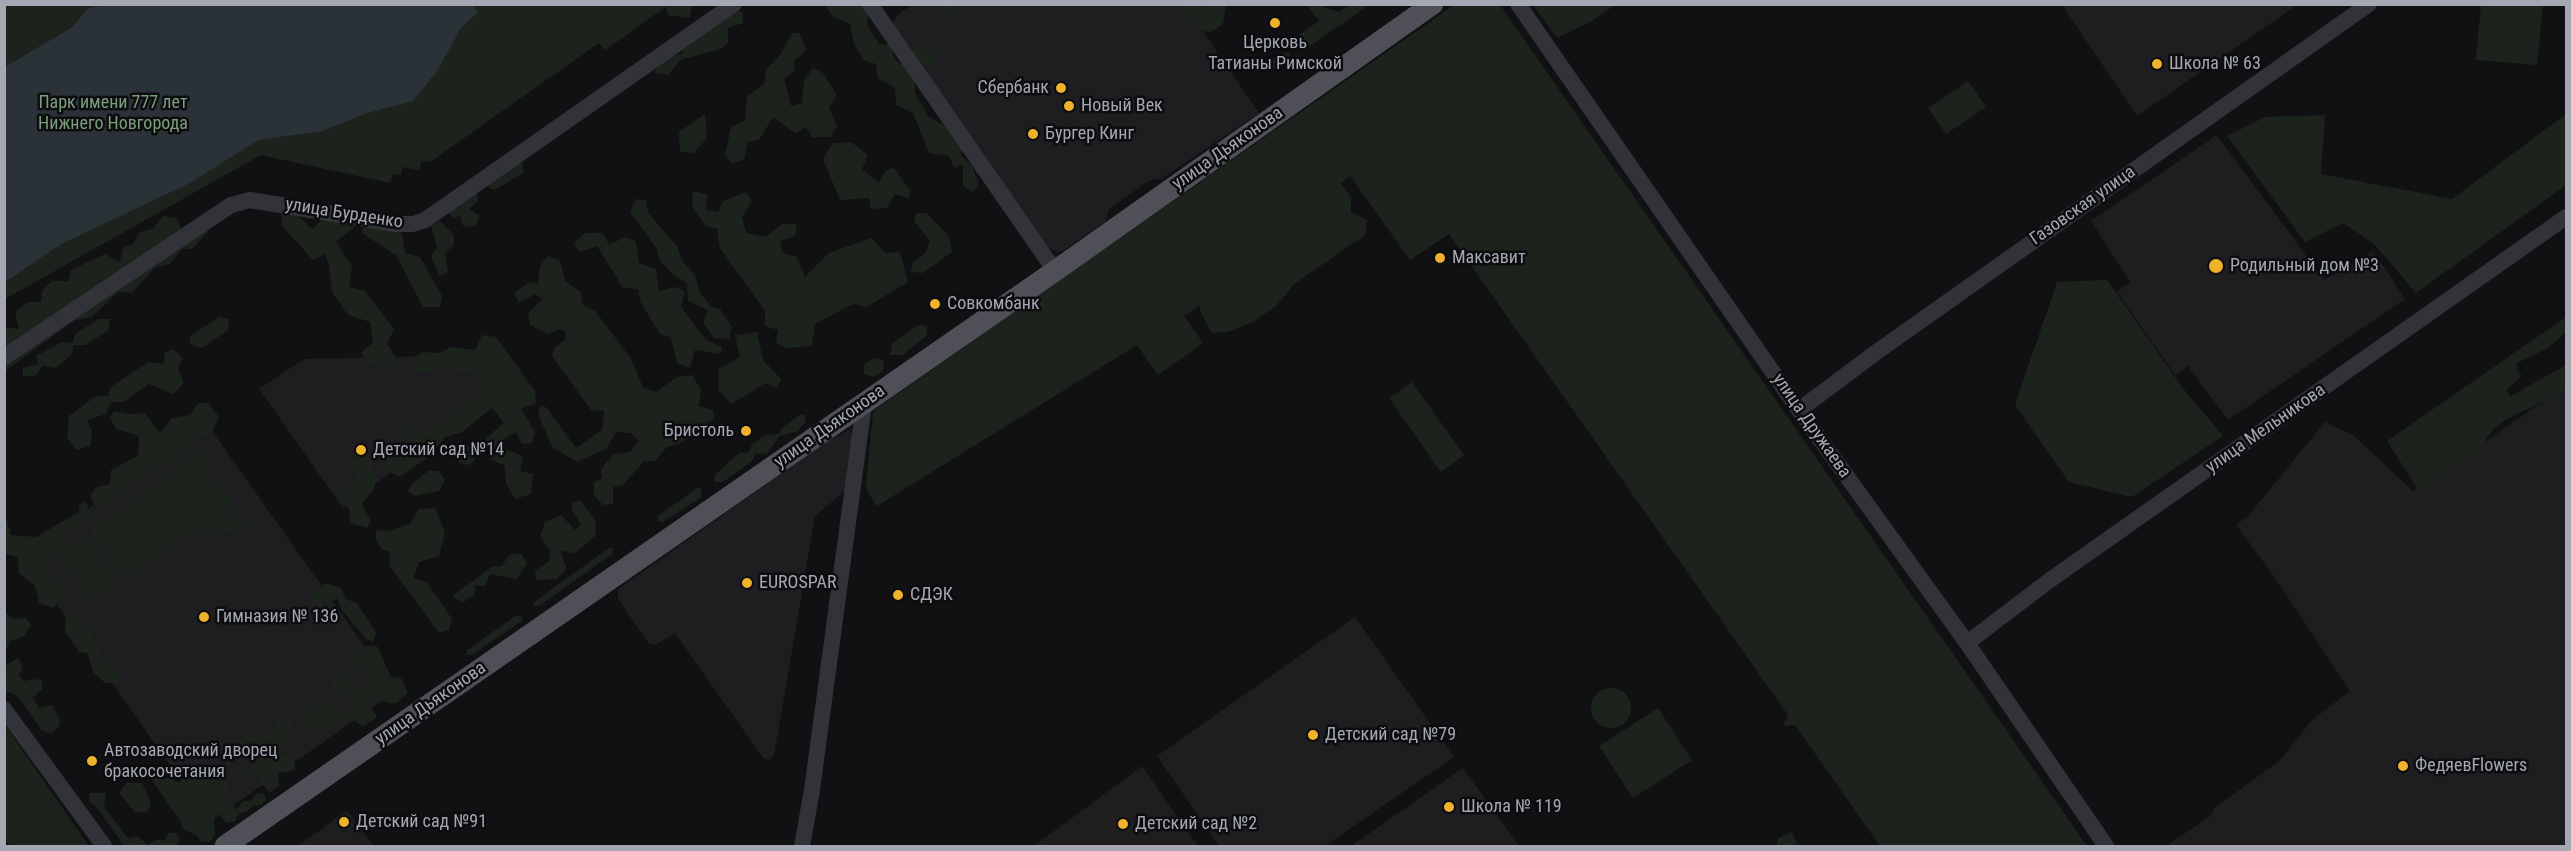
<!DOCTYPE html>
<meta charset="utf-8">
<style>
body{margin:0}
#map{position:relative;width:2571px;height:851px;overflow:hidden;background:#111113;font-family:"Roboto Condensed",sans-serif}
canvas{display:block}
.frame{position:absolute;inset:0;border:6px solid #a3a8b3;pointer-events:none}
</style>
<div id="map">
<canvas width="2571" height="851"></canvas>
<div class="frame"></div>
</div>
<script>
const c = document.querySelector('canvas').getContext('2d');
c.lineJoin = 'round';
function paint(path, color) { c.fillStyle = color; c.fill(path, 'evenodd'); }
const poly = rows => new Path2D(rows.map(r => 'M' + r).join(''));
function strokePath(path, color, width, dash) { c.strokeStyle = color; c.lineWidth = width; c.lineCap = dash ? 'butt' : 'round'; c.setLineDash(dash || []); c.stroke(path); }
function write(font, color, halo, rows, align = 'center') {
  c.font = font + ' "Roboto Condensed",sans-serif'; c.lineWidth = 5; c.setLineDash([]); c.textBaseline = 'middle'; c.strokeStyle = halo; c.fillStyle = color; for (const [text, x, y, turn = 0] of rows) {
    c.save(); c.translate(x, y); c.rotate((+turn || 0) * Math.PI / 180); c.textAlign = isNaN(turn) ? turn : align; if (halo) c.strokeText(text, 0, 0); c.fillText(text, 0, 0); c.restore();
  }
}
paint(poly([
 [912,5,1185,5,1259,113,1161,179,1150,180,1109,209,1106,221,1063,251,1057,252,1047,247,895,31,893,23,896,16],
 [2062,5,2297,5,2137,116],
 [2217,135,2324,280,2373,251,2405,299,2228,420,2188,366,2175,375,2117,292,2130,282,2091,221],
 [475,355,499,392,343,508,259,389,304,359],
 [2566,383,2566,846,2171,846,2169,844,2212,815,2213,809,2279,761,2312,720,2350,691,2273,575,2236,525,2249,515,2325,422,2354,436,2413,491,2531,410],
 [208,425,396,691,210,822,22,555],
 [849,430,853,434,845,491,815,516,774,756,769,760,763,758,675,633,656,645,649,644,618,599,618,589,828,441],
 [1355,617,1454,757,1325,846,1219,846,1157,756],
 [1142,766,1198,846,1034,846],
 [1463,768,1519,846,1351,846],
 [347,810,374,846,297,846,316,833]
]), '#1e1d20');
paint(poly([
 [5,5,693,5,689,18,668,15,666,7,605,50,599,43,430,162,421,161,420,170,402,167,401,175,393,174,390,183,261,155,5,299],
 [825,5,866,5,869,9,867,25,879,44,892,45,893,57,900,64,912,62,913,49,925,44,938,54,934,67,924,66,914,71,915,94,929,117,957,133,964,144,961,155,972,166,979,185,972,192,963,186,963,164,954,168,949,156,929,153,913,113,896,105,895,88,878,78,876,64,865,61,854,44,850,24,832,16],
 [940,5,955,5,957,9,951,16,942,14],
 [1180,5,1200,5,1203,7,1207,5,1226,5,1223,24,1211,32,1201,31],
 [1307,5,1323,5,1325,8,1339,12,1349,5,1364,5,1365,8,1304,50,1297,46,1300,34,1319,21],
 [1454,5,1500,5,2087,846,1880,846,1795,725,1783,726,1788,715,1449,234,1410,260,1350,176,1340,183,1351,196,1351,212,1367,220,1365,235,1294,284,1277,305,1253,322,1227,332,1211,333,1200,310,1200,305,1184,316,1203,343,1158,375,1137,345,877,506,868,493,866,485,873,414,876,409],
 [1533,5,1615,5,1590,22,1559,37,1555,35],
 [2481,5,2543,5,2537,65,2476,60],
 [732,8,743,12,743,23,728,28,728,43,721,49,680,60,668,75,654,73,663,57,681,54,687,40],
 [792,33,799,33,807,50,794,61,795,70,784,79,791,106,802,103,804,80,813,68,823,73,837,95,829,107,837,127,830,137,812,137,806,127,795,133,773,117,759,140,748,142,744,160,731,163,725,155,731,127,745,120,747,96,764,84,766,70,780,55],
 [1282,53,1291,53,1290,61,1277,69,1269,67,1271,59],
 [1968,81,1986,107,1946,134,1928,108],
 [705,114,707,138,694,153,680,152,679,132],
 [2566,114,2566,185,2416,293,2374,244,2343,223,2305,242,2227,136,2265,117,2325,115,2321,174,2452,199],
 [851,142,868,155,862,169,879,183,886,170,894,168,910,190,909,198,895,194,887,208,871,209,869,198,840,200,823,159,833,143],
 [516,160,523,163,523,173,495,190,489,188,489,179],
 [693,191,707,194,706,210,718,212,723,201,746,192,752,201,742,217,746,233,766,237,782,224,797,224,795,236,780,241,783,253,797,257,805,277,829,253,871,238,886,253,900,252,908,282,867,307,853,304,815,324,812,346,787,348,776,343,778,330,765,326,765,311,720,248,717,229,706,226,692,206],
 [477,193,478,201,469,209,479,215,477,224,468,227,462,225,460,215,454,219,448,212],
 [636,199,646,200,648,213,677,246,682,261,695,275,699,291,711,307,720,309,732,327,729,339,714,338,703,323,708,310,688,301,687,283,673,275,659,260,657,249,630,212],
 [294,213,313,229,327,214,351,218,354,228,336,242,352,266,349,287,365,291,394,329,387,344,397,359,389,366,368,365,361,353,373,342,370,322,348,315,332,292,329,266,325,254,313,260,282,226,282,214],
 [916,213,926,213,949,236,952,252,923,273,911,272,913,262,926,252,930,241,914,221],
 [163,216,177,218,182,231,206,224,208,232,192,249,182,249,170,264,154,268,132,293,118,292,92,317,75,320,5,371,4,327,19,329,15,312,28,302,41,302,42,291,52,281,68,281,71,270,105,254,120,262,123,248,132,245,140,232,152,229],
 [364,221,402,233,405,253,420,257,442,296,440,307,423,307,396,255,362,233],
 [440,221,454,235,454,245,445,253,448,272,439,276,431,256,437,247,431,225],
 [585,233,603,233,609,245,625,237,636,241,639,263,656,269,659,291,676,287,685,292,681,307,706,340,722,347,721,354,695,350,690,368,677,363,671,337,660,334,641,303,638,289,623,288,597,246,580,252,574,243],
 [548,256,560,261,565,281,581,292,582,304,595,311,630,357,643,387,656,392,677,377,692,375,701,390,699,406,713,410,714,418,681,443,667,447,655,461,644,461,623,485,613,487,613,504,603,505,594,495,594,482,602,478,601,469,613,455,630,452,639,441,631,433,616,432,606,449,577,462,552,447,538,414,540,406,546,407,576,448,602,430,604,411,591,410,552,356,554,348,565,340,566,332,560,329,548,334,530,325,528,313,543,299,535,294,519,303,514,293,529,282,538,284,540,266],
 [2107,280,2182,387,2223,436,2132,497,2069,482,2015,405,2057,282],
 [219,317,229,319,228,330,202,348,190,344,190,336],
 [2566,317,2566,332,2548,348,2517,363,2517,370,2522,376,2506,390,2511,396,2566,365,2566,390,2505,420,2494,429,2471,459,2452,467,2433,487,2420,493,2387,441],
 [99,319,110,319,108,331,85,345,74,345,71,355,56,368,43,366,35,376,23,376,23,368,38,364,36,356,60,343,73,342,75,334],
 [918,325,927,326,927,335,903,355,890,355,892,344],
 [757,332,763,360,781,379,777,388,765,383,732,404,718,390,719,369,740,357,735,335],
 [482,335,496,337,535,391,536,403,521,409,535,432,532,443,522,444,516,432,504,439,505,449,523,456,520,471,533,474,531,494,515,499,506,484,505,466,491,459,486,438,504,423,492,408,462,432,446,437,426,459,399,477,385,469,388,459,409,445,404,435,405,427,413,425,421,433,431,424,443,424,456,408,482,395,477,372,453,372,448,366,441,371,410,373,409,361,422,352,440,353,451,347,475,350],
 [173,349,183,358,178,368,184,383,173,394,149,384,124,402,111,402,106,414,87,420,92,431,90,446,76,450,67,437,69,416,96,396,108,396,111,387,148,362,163,364,165,352],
 [873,358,884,360,883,371,874,377,864,374,864,365],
 [1412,382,1464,455,1441,472,1389,398],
 [198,403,208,403,219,417,211,435,199,437,192,448,178,453,170,463,155,468,145,476,121,489,106,505,95,506,90,496,96,487,110,484,111,470,138,456,139,436,116,429,110,418,114,411,129,414,145,413,160,433,172,418,190,415],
 [799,415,805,415,805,423,796,432,779,436,767,454,756,453,752,461,723,482,714,482,715,475,740,452,749,453,752,444,766,435,779,434,782,428],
 '456 455a10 10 0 1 1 20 0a10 10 0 1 1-20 0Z',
 [203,449,209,459,207,476,214,485,225,486,232,496,233,517,245,520,248,530,238,534,217,531,208,539,199,539,198,527,124,580,89,531,179,467,177,464,185,453],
 [357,455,369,457,376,475,374,489,362,504,371,521,367,528,350,523,349,509,338,498,357,476,351,466],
 [428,471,439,471,445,480,439,491,414,496,408,491,413,483],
 [697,488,702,488,700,498,663,522,657,521,658,516],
 [581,501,595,520,596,535,575,553,560,551,567,569,556,579,536,580,535,571,549,561,550,551,540,536,545,522,561,515,575,530,581,524,572,511,572,502],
 [86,502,91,515,64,533,64,547,83,534,118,584,90,603,56,554,50,556,49,572,64,594,54,608,39,603,35,586,19,573,18,557,5,554,5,514,11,535,36,537,79,512,79,505],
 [435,508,445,532,439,556,419,562,413,578,427,582,452,619,449,630,439,633,389,565,390,552,382,550,375,537,376,530,387,531,410,524,419,509],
 [609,548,613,548,612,554,539,606,534,606,534,602],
 [521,553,527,563,517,579,490,574,485,586,475,585,475,594,464,602,453,598,455,594,492,567,502,566,509,555],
 [325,583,342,588,346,599,357,603,376,633,373,642,365,638,342,610,337,598,324,608,311,606,311,594],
 [74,611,89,630,107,666,120,672,120,683,105,683,93,672,87,653,79,652,65,632,66,613],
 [5,612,13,619,26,618,31,625,23,637,10,641,5,653],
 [517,615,522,616,522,621,472,655,467,655,467,650],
 [366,646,377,646,391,677,401,678,408,693,397,703,387,703,376,695,370,705,377,717,363,727,350,717,337,728,321,726,310,730,303,722,315,704,331,702,338,713,351,707,346,691,332,689,329,676,336,673,354,679,361,691,370,685,363,668,351,665,352,657],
 [18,658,23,667,19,675,24,681,35,679,42,681,42,689,33,698,39,708,52,705,60,720,58,728,51,733,42,731,17,695,5,691,5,666],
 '1591 708a20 20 0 1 1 40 0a20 20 0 1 1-40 0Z',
 [1658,708,1692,760,1633,798,1599,746],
 [287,716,293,722,289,740,278,748,279,754,294,757,295,770,286,773,278,771,279,786,270,793,260,781,255,758,239,752,238,742,255,729,262,734,273,733,277,720],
 [5,725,68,816,89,846,10,846,4,838],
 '233 774a8 8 0 1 1 16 0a8 8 0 1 1-16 0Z',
 [148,767,154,768,159,779,170,778,179,783,186,770,199,768,209,780,220,777,229,784,225,798,237,809,243,801,251,801,257,793,264,794,266,799,262,805,252,806,247,812,240,813,235,821,226,823,219,813,214,817,215,835,210,842,200,841,196,835,182,829,181,822,147,773],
 [126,783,142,783,151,803,147,813,135,812,119,793],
 [90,793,106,793,104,807,128,838,137,836,148,845,156,840,165,840,168,833,176,833,180,839,177,846,124,846,96,806,89,802],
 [1792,832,1798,846,1777,846,1778,838]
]), '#1c231d');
paint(poly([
 [471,4,478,12,461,28,437,71,413,101,367,113,322,131,258,140,190,183,61,244,5,282,5,67,71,28,88,9,105,4]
]), '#2a3238');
strokePath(poly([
 [870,4,1055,271],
 [1518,4,1799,410,1967,643,2106,846],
 [4,357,231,205,250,200,395,224,413,224,425,220,734,4],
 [1799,410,1878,351,2369,4],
 [1967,643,2050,580,2566,217],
 [4,709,104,846],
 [802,846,812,790,864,404]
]), '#323338', 16);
strokePath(poly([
 [225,846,1055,271,1433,4]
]), '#4f5057', 21);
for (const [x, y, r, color] of [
 [1275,23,6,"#efb22d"],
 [2157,64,6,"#efb22d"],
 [1061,88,6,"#efb22d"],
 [1069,106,6,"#efb22d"],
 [1033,134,6,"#efb22d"],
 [1440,258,6,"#efb22d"],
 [2216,266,8,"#efb22d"],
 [935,304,6,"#efb22d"],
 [746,431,6,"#efb22d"],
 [361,450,6,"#efb22d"],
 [747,583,6,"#efb22d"],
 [898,595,6,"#efb22d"],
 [204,617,6,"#efb22d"],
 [1313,735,6,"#efb22d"],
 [92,761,6,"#efb22d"],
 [2403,766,6,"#efb22d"],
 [1449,807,6,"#efb22d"],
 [344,822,6,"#efb22d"],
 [1123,824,6,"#efb22d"]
]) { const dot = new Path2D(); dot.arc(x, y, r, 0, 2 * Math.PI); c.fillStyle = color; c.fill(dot); strokePath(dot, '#0d0c0e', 2); }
write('18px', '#a3a8b3', '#0d0c0e', [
 ["Церковь",1275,43,"center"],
 ["Татианы Римской",1275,64,"center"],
 ["Школа № 63",2169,64],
 ["Сбербанк",1049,88,"right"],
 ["Новый Век",1081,106],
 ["Бургер Кинг",1045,134],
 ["Максавит",1452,258],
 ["Родильный дом №3",2230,266],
 ["Совкомбанк",947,304],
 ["Бристоль",734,431,"right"],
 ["Детский сад №14",373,450],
 ["EUROSPAR",759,583],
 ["СДЭК",910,595],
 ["Гимназия № 136",216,617],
 ["Детский сад №79",1325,735],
 ["Автозаводский дворец",104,751],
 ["бракосочетания",104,772],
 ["ФедяевFlowers",2415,766],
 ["Школа № 119",1461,807],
 ["Детский сад №91",356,822],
 ["Детский сад №2",1135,824]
], 'left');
write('18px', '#7a9f7d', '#0d0c0e', [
 ["Парк имени 777 лет",113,103],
 ["Нижнего Новгорода",113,124]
]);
write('18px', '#a3a8b3', '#0d0c0e', [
 ["улица Дьяконова",1228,149,-35],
 ["Газовская улица",2083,206,-35],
 ["улица Бурденко",344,214,9],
 ["улица Дружаева",1811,426,55],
 ["улица Дьяконова",830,427,-35],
 ["улица Мельникова",2266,429,-35],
 ["улица Дьяконова",431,704,-35]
]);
</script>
